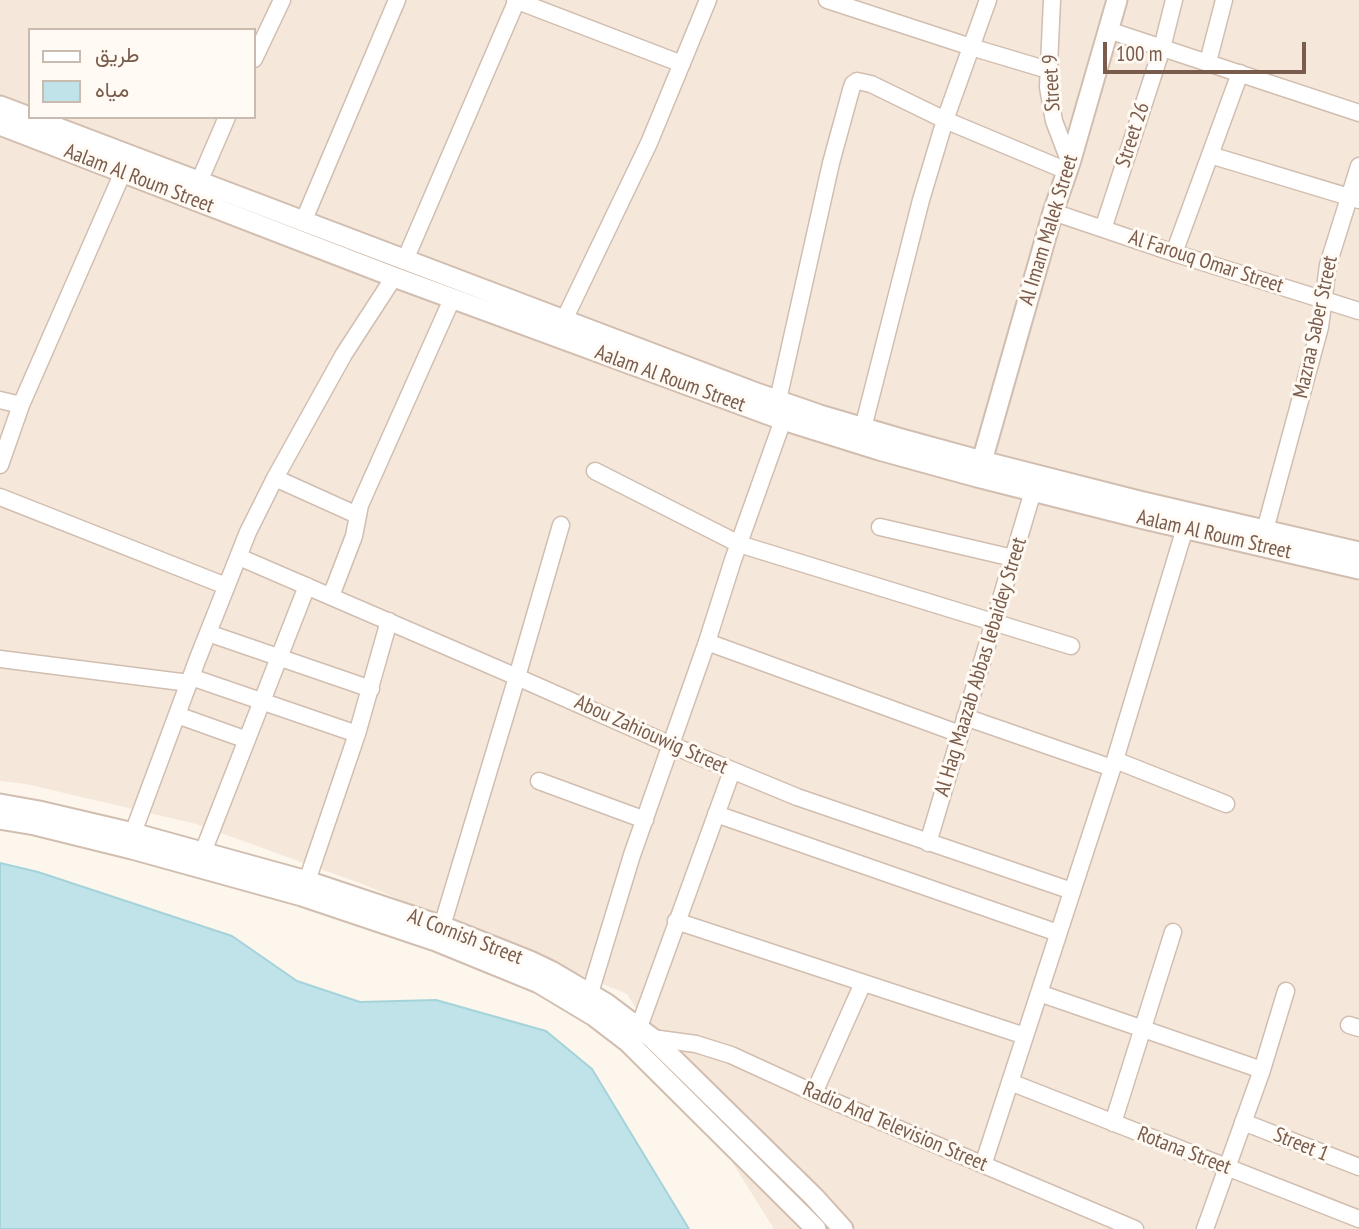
<!DOCTYPE html>
<meta charset="utf-8">
<style>
body{margin:0}
#map{position:relative;width:1359px;height:1229px;overflow:hidden;background:#fdf6ec;font-family:"PT Sans Narrow",Vazirmatn,sans-serif}
canvas{display:block}
.legend{position:absolute;left:28px;top:28px;width:228px;height:91px;box-sizing:border-box;background:#fffaf3;border:2px solid #cabbb1;margin:0;padding:9px 12px;list-style:none;font-size:21px;color:#7a5c4d}
.legend li{display:flex;align-items:center;gap:14px;height:35px}
.legend b{width:35px;border:2px solid #cabbb1}
.scale{position:absolute;left:1103px;top:42px;width:203px;height:32px;box-sizing:border-box;border:4px solid #7a5c4d;border-top:0;padding-left:9px;font-size:21px;line-height:24px;white-space:nowrap;color:#7a5c4d;-webkit-text-stroke:5px #fffaf3;paint-order:stroke}
</style>
<div id="map">
<canvas width="1359" height="1229"></canvas>
<ul class="legend">
<li><b style="height:9px;background:#fff"></b>طريق</li>
<li><b style="height:19px;background:#bfe3e8"></b>مياه</li>
</ul>
<div class="scale">100 m</div>
</div>
<script>
const c = document.querySelector('canvas').getContext('2d');
c.lineJoin = 'round';
function paint(path, color) { c.fillStyle = color; c.fill(path, 'evenodd'); }
const poly = rows => new Path2D(rows.map(r => 'M' + r).join(''));
function strokePath(path, color, width, dash) { c.strokeStyle = color; c.lineWidth = width; c.lineCap = dash ? 'butt' : 'round'; c.setLineDash(dash || []); c.stroke(path); }
function write(font, color, halo, rows, align = 'center') {
  c.font = font + ' "PT Sans Narrow",sans-serif'; c.lineWidth = 6; c.setLineDash([]); c.textBaseline = 'middle'; c.strokeStyle = halo; c.fillStyle = color; for (const [text, x, y, turn = 0] of rows) {
    c.save(); c.translate(x, y); c.rotate((+turn || 0) * Math.PI / 180); c.textAlign = isNaN(turn) ? turn : align; if (halo) c.strokeText(text, 0, 0); c.fillText(text, 0, 0); c.restore();
  }
}
paint(poly([
 [0,0,1359,0,1359,1229,774,1229,627,994,362,884,196,824,26,784,0,781],
 [30,30,254,30,254,117,30,117]
]), '#f5e8da');
const water = poly([
 [0,863,38,872,232,936,297,981,360,1002,436,1000,546,1031,592,1069,689,1229,0,1229,0,863]
]);
paint(water, '#bfe3e8');
strokePath(water, '#a5d3da', 2);
const minor = poly([
 [515,0,682,64],
 [827,0,971,47,1048,70],
 [1052,0,1048,87,1054,121,1070,163],
 [1108,30,1359,113],
 [254,59,282,0],
 [1208,62,1224,0],
 [1240,73,1210,155,1359,200],
 [199,182,227,117],
 [1053,212,1174,253,1359,311],
 [303,222,397,0],
 [1103,229,1162,48,1174,0],
 [1174,253,1210,155],
 [405,260,517,0],
 [564,320,649,143,708,0],
 [0,400,21,405],
 [778,400,831,163,851,90,853,84,857,81,871,84,945,120,1067,171],
 [863,428,921,200,945,120,988,0],
 [0,465,21,405,123,172],
 [595,471,739,544,1071,646],
 [275,478,357,515],
 [0,497,226,586],
 [880,527,1013,558],
 [1265,530,1320,327,1328,265,1359,166],
 [239,557,517,677,671,745,797,797,1072,891],
 [331,596,354,536,360,505,452,299],
 [208,633,371,689],
 [707,642,960,734],
 [0,659,189,683],
 [191,677,357,734],
 [177,715,247,740],
 [965,717,1112,768],
 [1115,760,1226,804],
 [539,781,645,820],
 [716,814,1058,933],
 [133,833,198,658,248,532,275,478,344,354,394,277],
 [928,843,1033,491],
 [203,852,307,586],
 [307,881,357,734,389,621],
 [676,921,1025,1036],
 [442,926,517,677,561,525],
 [590,993,632,855,707,642,733,560,783,420],
 [1039,993,1262,1070],
 [1349,1025,1359,1028],
 [639,1027,732,771],
 [652,1038,696,1044,731,1055,814,1093,1135,1229],
 [1010,1082,1359,1219],
 [814,1093,863,983],
 [1243,1122,1359,1167],
 [1113,1123,1173,932],
 [983,1165,1115,760,1185,528],
 [1205,1229,1262,1070,1286,991]
]);
const tertiary = poly([
 [0,106,751,391,820,415,902,439,982,461,1139,501,1359,552],
 [0,125,394,277,783,420,879,450,977,477,1136,517,1359,569],
 [982,461,1053,212,1070,163,1117,0],
 [0,804,39,811,133,833,307,881,442,926,530,961,551,971,607,1004,652,1038,814,1197,843,1229],
 [0,819,35,825,132,849,302,896,436,941,539,983,594,1016,628,1042,816,1229]
]);
strokePath(minor, '#d1beb0', 19);
strokePath(tertiary, '#d1beb0', 23);
strokePath(minor, '#fff', 16);
strokePath(tertiary, '#fff', 19);
write('21px', '#7a5c4d', '#fffaf3', [
 ["Street 9",1052,83,-93],
 ["Street 26",1133,135,-72],
 ["Aalam Al Roum Street",139,179,21],
 ["Al Imam Malek Street",1049,230,-73],
 ["Al Farouq Omar Street",1206,262,18],
 ["Mazraa Saber Street",1316,327,-78],
 ["Aalam Al Roum Street",670,379,20],
 ["Aalam Al Roum Street",1214,535,13],
 ["Al Hag Maazab Abbas lebaidey Street",981,667,-73],
 ["Abou Zahiouwig Street",651,735,24],
 ["Al Cornish Street",465,937,21],
 ["Radio And Television Street",895,1127,23],
 ["Street 1",1301,1145,22],
 ["Rotana Street",1184,1151,21]
]);
</script>
